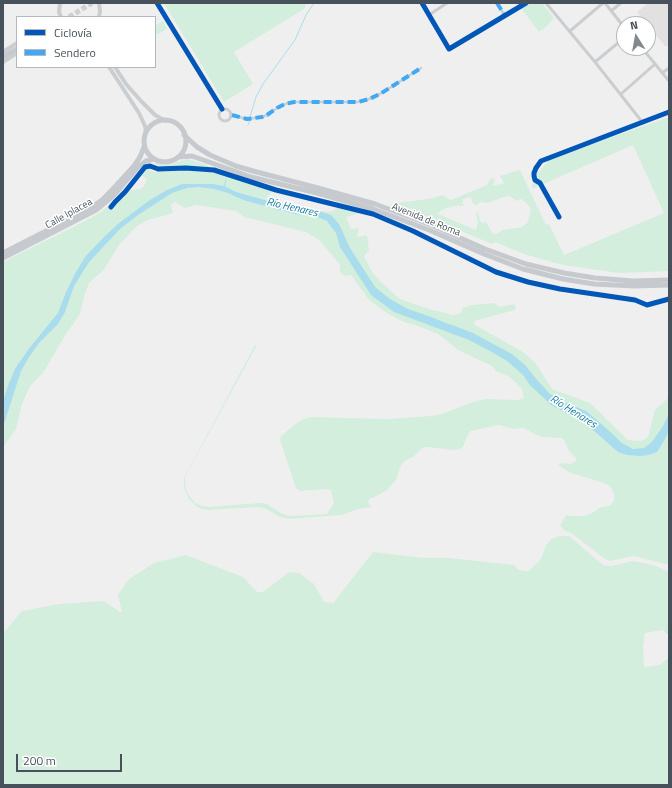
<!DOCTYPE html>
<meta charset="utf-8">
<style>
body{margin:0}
#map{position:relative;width:672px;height:788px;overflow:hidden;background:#f0efef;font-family:"Titillium Web",sans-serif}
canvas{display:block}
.frame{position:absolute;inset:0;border:4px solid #47515b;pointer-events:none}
.legend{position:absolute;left:16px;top:16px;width:140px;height:52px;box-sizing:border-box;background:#fff;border:1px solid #b5b9bd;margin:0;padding:5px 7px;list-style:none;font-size:12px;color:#47515b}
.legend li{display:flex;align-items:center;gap:8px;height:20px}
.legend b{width:20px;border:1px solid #b5b9bd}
.north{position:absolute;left:616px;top:16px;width:40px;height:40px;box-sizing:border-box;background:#fff;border:1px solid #b5b9bd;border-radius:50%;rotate:349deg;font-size:11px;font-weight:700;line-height:16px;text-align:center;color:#47515b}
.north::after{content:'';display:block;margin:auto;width:14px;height:18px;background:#82888f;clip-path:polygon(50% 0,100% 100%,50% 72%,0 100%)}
.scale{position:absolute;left:16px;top:754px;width:106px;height:18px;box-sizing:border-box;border:2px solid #47515b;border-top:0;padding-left:5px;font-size:12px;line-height:14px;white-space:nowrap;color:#47515b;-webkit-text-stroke:3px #fff;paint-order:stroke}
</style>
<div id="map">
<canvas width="672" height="788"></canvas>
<div class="frame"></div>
<ul class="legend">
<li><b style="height:5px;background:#0057b8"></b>Ciclovía</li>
<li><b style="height:5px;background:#3fa9f5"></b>Sendero</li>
</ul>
<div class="north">N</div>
<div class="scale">200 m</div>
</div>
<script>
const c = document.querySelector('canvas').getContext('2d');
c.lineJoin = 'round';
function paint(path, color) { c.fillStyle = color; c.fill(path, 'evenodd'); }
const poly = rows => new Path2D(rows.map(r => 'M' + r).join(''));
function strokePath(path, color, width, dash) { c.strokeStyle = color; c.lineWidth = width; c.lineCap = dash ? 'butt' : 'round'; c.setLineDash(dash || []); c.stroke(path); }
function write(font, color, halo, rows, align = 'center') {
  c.font = font + ' "Titillium Web",sans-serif'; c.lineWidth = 3; c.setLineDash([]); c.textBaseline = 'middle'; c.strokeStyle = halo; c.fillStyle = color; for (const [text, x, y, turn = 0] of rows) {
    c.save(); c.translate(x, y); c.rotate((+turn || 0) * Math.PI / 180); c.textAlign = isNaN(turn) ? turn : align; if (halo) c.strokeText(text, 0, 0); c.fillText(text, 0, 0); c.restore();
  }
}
paint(poly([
 [648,3,669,3,669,44,666,47,637,12]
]), '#e2e0e1');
paint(poly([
 [164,3,307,3,304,9,234,52,253,84,224,102],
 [529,3,542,3,554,18,546,27,539,32,521,8],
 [163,21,167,29,155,36,155,26],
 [669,117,669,271,620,273,563,265,552,262,527,255,509,248,496,242,492,244,399,205,398,203,433,198,442,195,451,200,487,185,490,179,495,178,493,186,504,183,500,176,520,170,546,225,549,224,564,255,664,213,633,145,532,189,532,184,535,176,550,159],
 [509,196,517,201,522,199,530,207,531,211,527,223,522,227,503,230,496,234,492,233,486,222,483,223,480,221,478,211,476,215,478,222,476,230,438,214,440,211,447,208,458,205,459,206,465,205,465,204,461,204,463,202,463,199,471,197,472,202,476,206,478,204,481,202,487,203,504,197],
 [187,159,207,165,213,171,230,176,240,181,273,190,266,199,298,209,330,212,339,207,361,213,346,217,351,229,359,228,357,237,367,235,369,250,364,256,372,272,383,284,400,299,429,309,453,315,461,313,463,308,472,305,494,303,500,307,514,304,516,306,515,310,474,321,475,325,523,352,535,362,552,389,590,403,628,440,641,441,648,437,655,410,669,397,669,565,634,556,610,561,605,559,571,533,565,531,560,525,566,515,572,516,584,516,592,513,601,507,608,506,611,505,614,500,614,495,612,489,608,485,601,482,571,473,558,465,562,463,571,464,576,461,576,458,569,451,564,440,561,438,541,437,523,428,513,429,499,425,471,431,468,434,463,447,459,449,454,450,426,447,422,448,413,457,405,461,401,465,396,480,387,490,379,495,369,499,368,502,372,507,358,509,342,515,289,519,280,517,266,509,259,507,206,510,197,507,189,499,184,488,184,478,255,345,257,345,185,477,185,483,186,490,191,498,195,503,202,506,209,507,259,503,267,504,281,513,289,516,327,514,334,503,331,490,327,489,301,491,298,490,296,488,280,440,281,436,298,422,304,419,311,417,388,419,431,416,442,414,470,403,485,399,518,400,524,398,522,389,510,377,496,371,492,366,458,350,438,334,418,326,404,322,388,314,369,300,351,275,345,276,340,272,340,265,319,240,306,232,244,217,236,211,196,205,185,208,179,205,175,202,171,205,173,213,148,220,137,226,119,245,103,271,99,274,89,283,84,297,80,314,66,334,43,373,30,386,22,404,16,429,3,447,3,262,81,223,101,212,124,191,140,189,144,186,147,179,141,175,146,168,155,173,159,167,154,163,155,162,164,165,172,164],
 [560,536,569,536,603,565,611,566,634,561,656,566,669,572,669,636,663,630,645,633,643,647,644,667,660,665,667,659,669,659,668,673,669,676,669,785,3,785,3,633,22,611,60,604,104,601,122,613,118,595,129,579,154,563,186,555,243,577,257,592,263,592,289,572,299,573,314,584,324,602,333,603,373,552,424,558,449,558,514,565,519,570,528,571,534,566,541,559,546,545,551,539]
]), '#d4eede');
paint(poly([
 [182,184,213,184,224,186,236,192,261,199,299,210,322,212,331,215,339,224,350,248,375,287,390,299,408,309,434,318,446,323,460,328,473,333,512,354,525,365,538,381,550,394,564,402,586,411,606,428,622,443,633,449,644,448,652,442,663,426,669,414,669,431,665,439,657,452,648,455,641,456,627,455,618,452,584,422,551,405,530,385,523,375,507,361,492,352,469,340,394,312,371,295,340,247,336,233,327,221,315,216,295,214,243,200,228,193,214,189,199,187,187,188,172,193,138,215,120,229,89,262,74,286,65,312,58,324,39,343,29,357,21,371,3,427,3,401,9,383,16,367,31,346,58,313,66,292,76,272,85,257,104,237,119,223,150,200,167,190]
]), '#a9dcec');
strokePath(poly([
 [250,117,256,97,263,84,295,40,306,15,314,3],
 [248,125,250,120],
 [224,187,226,180]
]), '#a9dcec', 1);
strokePath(poly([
 [69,17,92,3]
]), '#cecfd1', 5, [5, 2.5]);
strokePath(poly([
 [497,3,505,16],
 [232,115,247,119,262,117,267,115,277,108,285,104,294,102,358,102,369,99,380,94,421,68]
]), '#cbced0', 2.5);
strokePath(poly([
 [157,3,222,109],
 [422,3,449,49,526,3],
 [546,3,595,62,643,123],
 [605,3,624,27],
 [611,11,621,3],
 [429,15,447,3],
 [570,31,603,3],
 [642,48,669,81],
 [595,62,624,38],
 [662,73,669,68],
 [621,94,655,64],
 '219 115a6 6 0 1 1 12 0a6 6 0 1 1-12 0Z',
 [111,207,115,202,125,192,145,167,150,166,158,169,186,168,214,170,276,190,373,214,413,231,496,272,528,282,560,289,635,300,647,305,669,299],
 [559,217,540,183,535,180,534,176,534,173,536,168,541,161,669,112]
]), '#cbced0', 3);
strokePath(poly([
 [60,3,59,12,61,17],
 [99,17,100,11,99,3],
 [3,52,17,43],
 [3,62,17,53],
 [109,67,139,113,145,126,146,132],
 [115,67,126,84,141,101,155,115,166,121]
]), '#cbced0', 4);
strokePath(poly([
 [3,57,17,49],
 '144 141a21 21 0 1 1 42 0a21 21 0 1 1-42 0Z',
 [184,135,197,147,210,155,236,166,253,171,318,188,375,204,431,225,485,249,526,264,564,273,595,278,633,281,669,280],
 [178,157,192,156,251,177,317,193,373,209,429,230,484,254,523,269,563,279,594,284,634,286,669,285],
 [3,253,89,209,102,200,112,190,134,166,140,157,144,147],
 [3,258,96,210,113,196,138,167,146,161,153,159]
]), '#c6cace', 5);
strokePath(poly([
 [497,3,505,16],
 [232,115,247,119,262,117,267,115,277,108,285,104,294,102,358,102,369,99,380,94,421,68]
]), '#3fa9f5', 4, [8, 4]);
strokePath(poly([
 [157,3,222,109],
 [422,3,449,49,526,3],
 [111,207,115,202,125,192,145,167,150,166,158,169,186,168,214,170,276,190,373,214,413,231,496,272,528,282,560,289,635,300,647,305,669,299],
 [559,217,540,183,535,180,534,176,534,173,536,168,541,161,669,112]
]), '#0057b8', 5);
write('10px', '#47515b', '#fff', [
 ["Calle Iplacea",69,214,-29],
 ["Avenida de Roma",426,220,22]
]);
write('italic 11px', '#0f7d9f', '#fff', [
 ["Río Henares",292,208,13],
 ["Río Henares",573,412,32]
]);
</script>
